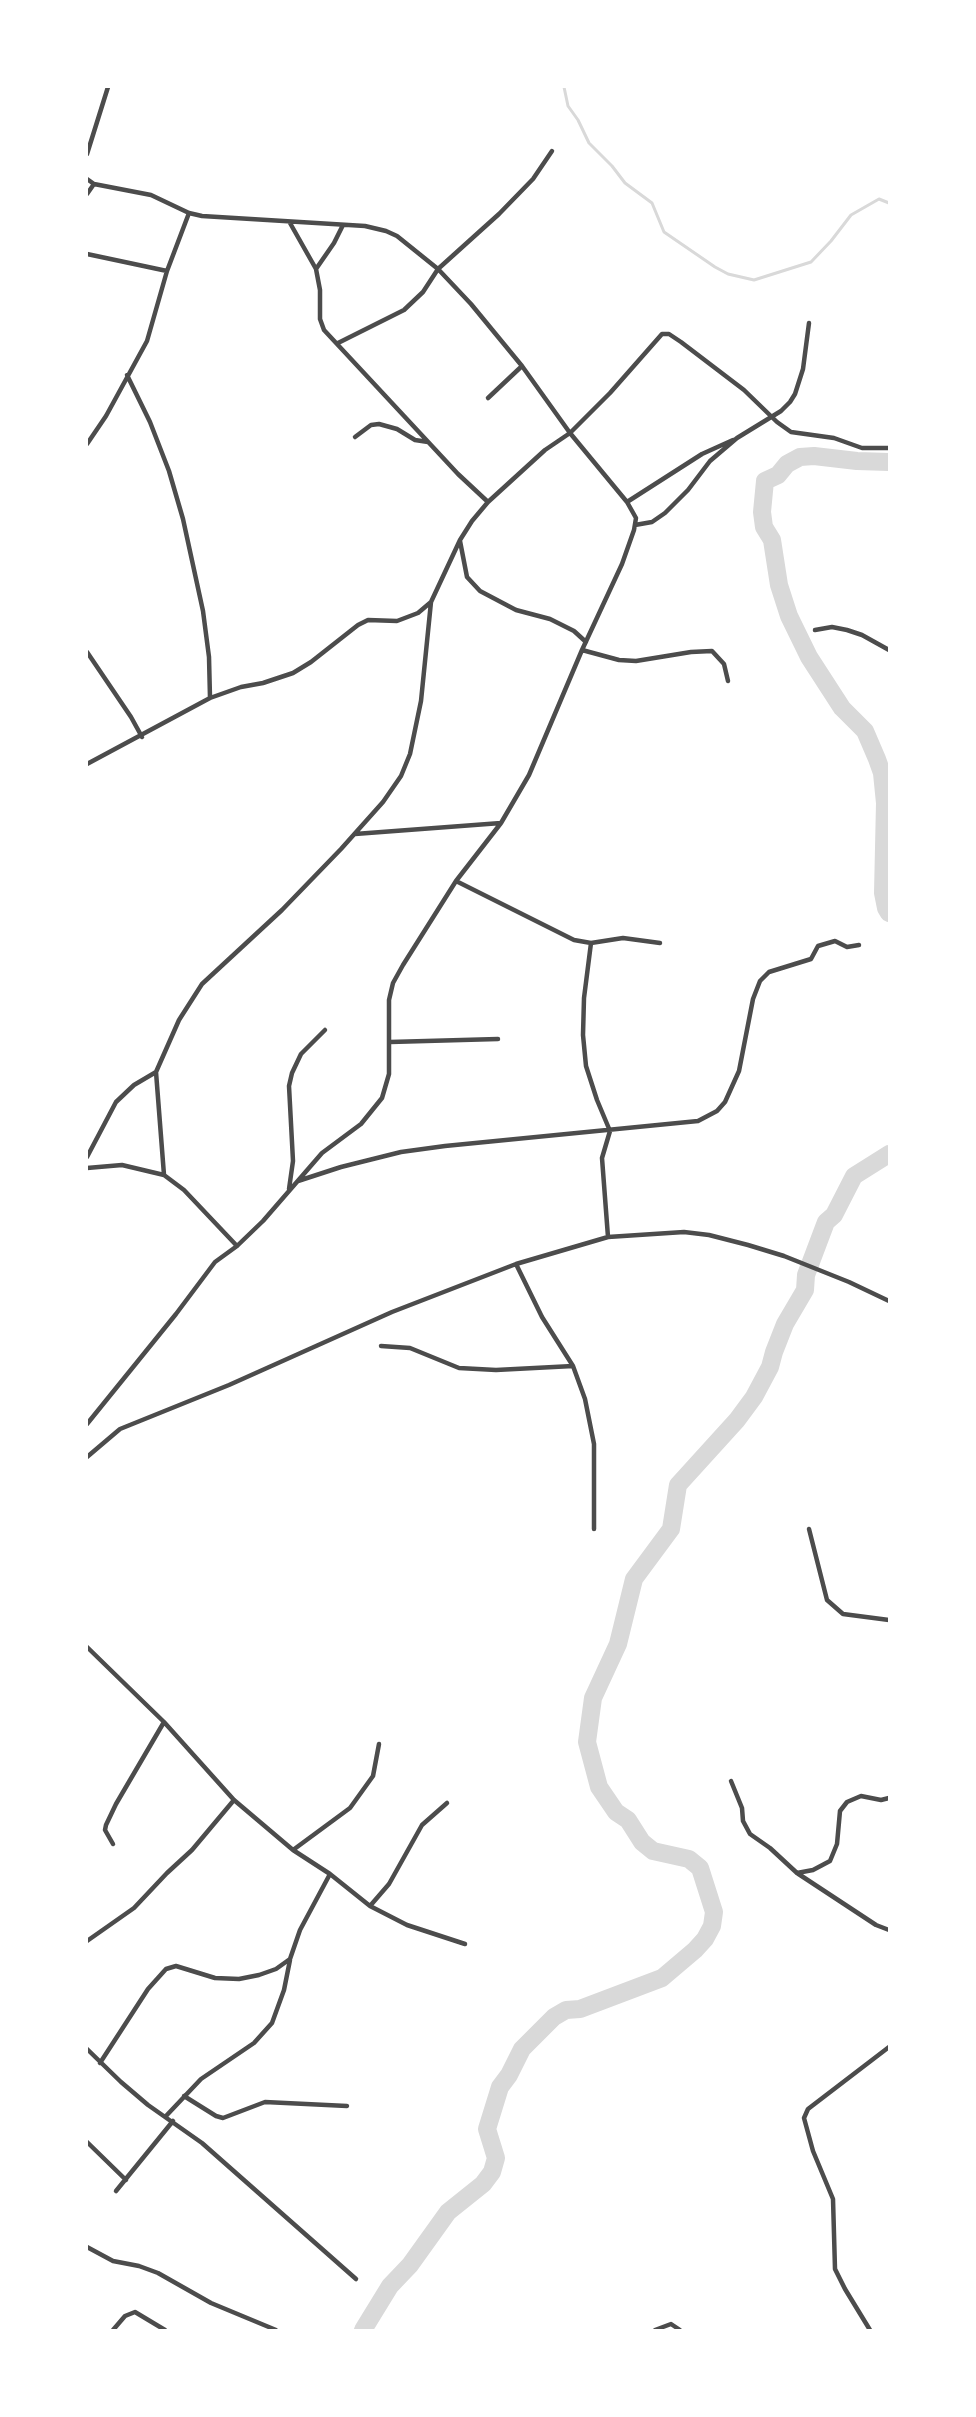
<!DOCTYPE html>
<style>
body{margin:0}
#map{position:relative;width:976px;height:2417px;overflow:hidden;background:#fff;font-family:Manrope,sans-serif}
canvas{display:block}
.frame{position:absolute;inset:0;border:88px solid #fff;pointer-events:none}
</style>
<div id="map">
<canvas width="976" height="2417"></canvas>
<div class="frame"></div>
</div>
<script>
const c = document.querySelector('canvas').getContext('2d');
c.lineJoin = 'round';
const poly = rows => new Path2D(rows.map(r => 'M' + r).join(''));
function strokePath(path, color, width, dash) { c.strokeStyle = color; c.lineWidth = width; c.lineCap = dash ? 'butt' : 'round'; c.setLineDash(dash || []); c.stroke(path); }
strokePath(poly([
 [564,87,568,106,578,120,589,143,612,166,625,183,652,203,664,232,715,267,728,274,754,280,811,262,831,241,851,215,879,199,889,203]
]), '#d9d9d9', 3);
strokePath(poly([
 [889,462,857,461,814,456,800,457,787,464,778,475,765,481,762,512,764,527,772,540,779,585,789,616,809,657,842,708,865,731,877,759,882,773,885,803,883,893,886,908,889,913],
 [363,2330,390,2286,410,2265,448,2212,483,2184,492,2172,496,2158,487,2129,500,2087,509,2075,522,2049,554,2017,566,2010,580,2009,662,1978,695,1950,705,1939,712,1926,714,1912,700,1868,689,1859,653,1851,642,1842,628,1820,616,1812,599,1787,587,1742,593,1698,618,1644,634,1579,671,1529,678,1485,737,1420,754,1397,770,1367,774,1352,785,1324,805,1290,806,1275,826,1222,834,1215,854,1176,889,1154]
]), '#d9d9d9', 18);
strokePath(poly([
 [87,154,108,87],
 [87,179,94,184,151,195,189,213,202,216,365,226,386,231,397,236,438,269,471,304,522,366,570,433,627,502,636,518,634,530,622,564,582,650,529,775,501,823,456,881,403,965,393,983,389,1000,389,1074,382,1098,361,1124,322,1153,263,1221,237,1246,215,1262,176,1314,87,1424],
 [87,194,94,184],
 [290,223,316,269,320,290,320,319,324,330,458,474,488,502],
 [87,254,167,271],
 [316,269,334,243,343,225],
 [338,343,404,310,423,292,438,269,499,214,533,179,552,151],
 [127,375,150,422,169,471,183,519,203,611,209,657,210,698],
 [488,398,522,366],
 [355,437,371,425,379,424,397,429,415,440,428,442],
 [87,444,106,416,147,341,167,271,189,213],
 [627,502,702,454,733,440],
 [635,525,652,522,665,513,688,490,710,461,737,438,781,411,790,402,795,394,803,369,809,323],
 [460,541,467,577,480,591,516,610,550,619,574,631,586,642],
 [815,630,832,627,847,630,862,635,889,650],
 [582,650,619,660,636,661,691,652,712,651,724,664,728,681],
 [87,652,131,717,142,737],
 [87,764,210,698,241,687,263,683,293,673,311,662,358,625,368,620,397,621,418,613,431,602,460,540,472,521,488,502,545,450,570,433,610,393,662,334,669,334,681,342,744,390,777,422,791,432,834,438,862,448,889,448],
 [355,834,501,823],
 [456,881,574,940,591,943,623,938,660,943],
 [591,943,584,998,583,1035,586,1066,597,1100,610,1131,602,1158,608,1237],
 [390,1042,498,1039],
 [87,1157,116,1102,134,1085,156,1072],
 [87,1168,122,1165,164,1175,184,1190,237,1246],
 [164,1175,156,1072,179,1020,202,984,282,910,341,849,383,802,401,776,410,754,421,701,431,602],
 [298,1181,341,1167,401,1152,445,1146,698,1121,717,1111,725,1102,739,1071,753,999,760,981,769,972,811,959,818,946,835,941,847,947,859,945],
 [289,1189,293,1161,289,1086,292,1073,301,1054,325,1030],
 [516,1264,542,1317,573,1366,585,1399,594,1444,594,1529],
 [381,1346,410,1348,459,1368,496,1370,573,1366],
 [87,1457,120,1429,229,1385,392,1312,516,1264,608,1237,684,1232,709,1235,748,1245,784,1256,849,1282,889,1301],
 [809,1529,827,1600,843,1614,889,1620],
 [87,1647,164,1722,234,1800,293,1850,330,1874,370,1906,407,1925,465,1944],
 [731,1781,742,1808,743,1821,750,1834,770,1848,797,1873,876,1925,889,1930],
 [113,1844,105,1830,106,1825,116,1804,164,1722],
 [293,1850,350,1808,373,1776,379,1744],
 [797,1873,813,1870,830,1861,837,1844,840,1811,847,1802,861,1796,881,1800,889,1798],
 [370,1906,389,1884,422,1825,447,1803],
 [87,1941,134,1908,167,1873,192,1850,234,1800],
 [87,2049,121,2082,148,2105,202,2143,356,2279],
 [100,2063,148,1989,166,1969,176,1966,215,1978,239,1979,259,1975,276,1969,290,1959,300,1930,330,1874],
 [184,2096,216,2116,223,2118,265,2102,347,2106],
 [166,2116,201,2079,254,2043,272,2023,284,1990,290,1960],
 [87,2142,126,2180],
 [116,2191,173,2121],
 [87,2247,113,2261,139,2266,158,2273,211,2303,276,2330],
 [113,2330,125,2316,135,2312,165,2330],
 [655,2330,671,2324,680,2330],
 [870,2330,845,2289,835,2269,833,2199,813,2151,804,2118,808,2109,889,2047]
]), '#4c4c4c', 4.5);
</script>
